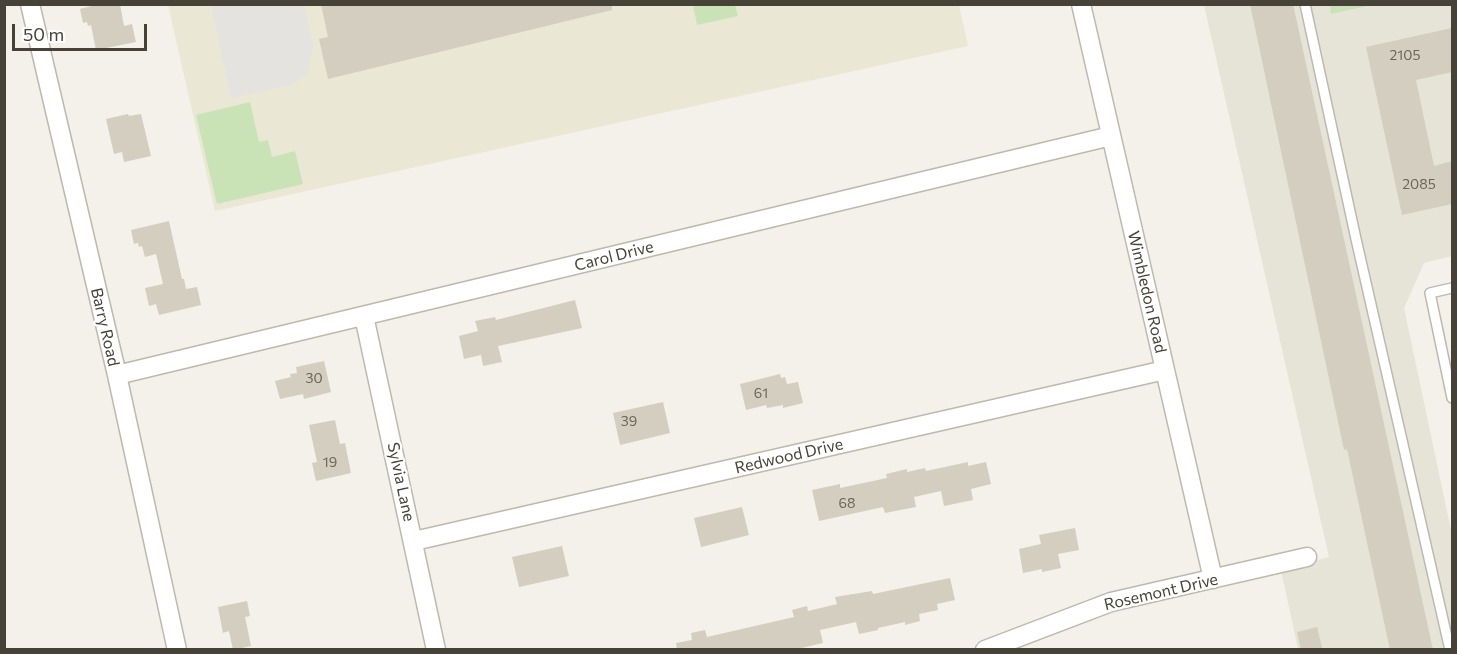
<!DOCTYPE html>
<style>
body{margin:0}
#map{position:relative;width:1457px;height:654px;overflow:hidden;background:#f3f1e9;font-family:Commissioner,sans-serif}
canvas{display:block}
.frame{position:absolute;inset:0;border:6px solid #464238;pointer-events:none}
.scale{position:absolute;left:12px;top:24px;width:135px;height:27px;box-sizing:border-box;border:3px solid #464238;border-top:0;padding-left:8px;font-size:18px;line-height:21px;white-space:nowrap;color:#464238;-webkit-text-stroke:4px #fff;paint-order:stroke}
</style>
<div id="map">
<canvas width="1457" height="654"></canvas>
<div class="frame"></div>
<div class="scale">50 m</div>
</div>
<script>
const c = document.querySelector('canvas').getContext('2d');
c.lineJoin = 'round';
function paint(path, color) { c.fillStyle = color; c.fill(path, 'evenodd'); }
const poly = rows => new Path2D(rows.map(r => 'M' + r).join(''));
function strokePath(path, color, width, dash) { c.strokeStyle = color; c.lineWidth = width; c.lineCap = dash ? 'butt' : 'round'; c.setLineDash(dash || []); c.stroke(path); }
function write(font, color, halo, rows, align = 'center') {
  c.font = font + ' Commissioner,sans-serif'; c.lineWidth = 4.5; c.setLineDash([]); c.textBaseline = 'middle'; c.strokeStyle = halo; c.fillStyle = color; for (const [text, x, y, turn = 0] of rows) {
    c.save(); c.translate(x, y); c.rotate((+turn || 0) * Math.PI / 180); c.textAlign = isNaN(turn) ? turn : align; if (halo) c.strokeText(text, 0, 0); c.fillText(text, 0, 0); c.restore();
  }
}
paint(poly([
 [1204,5,1329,5,1331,14,1373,5,1452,5,1452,256,1424,263,1404,308,1452,535,1452,649,1298,649,1281,570,1329,557]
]), '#e6e3d7');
paint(poly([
 [168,5,959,5,968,46,215,211]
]), '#eae7d4');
paint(poly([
 [1329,4,1373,4,1373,5,1331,14],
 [693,5,735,5,738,16,697,25],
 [250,102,259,142,268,140,272,157,295,151,303,184,217,204,196,115]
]), '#c9e3b6');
paint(poly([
 [211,5,304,5,313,44,310,65,306,75,290,85,231,98]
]), '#e4e3e0');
paint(poly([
 [99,4,120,4,124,26,132,24,136,42,96,50,91,25,88,26,87,22,83,23,80,9],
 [321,4,612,4,612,10,328,79,319,39,328,37],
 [1250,4,1293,4,1433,650,1390,650,1347,449,1344,450],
 [1452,28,1452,72,1416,80,1434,166,1452,161,1452,204,1402,215,1366,47],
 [128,114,129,116,141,114,151,156,124,162,122,152,114,154,106,119],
 [169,221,182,279,184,279,186,289,197,287,201,305,159,315,156,304,149,306,145,288,163,284,156,254,145,257,142,246,139,247,138,243,134,244,131,230],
 [575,300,582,328,498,346,502,362,483,366,481,355,464,359,459,336,478,331,475,321,495,317,496,320],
 [324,361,331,392,304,399,303,394,280,399,275,381,291,377,290,374,297,373,296,367],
 [780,374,781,378,785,377,787,384,798,382,803,403,783,408,783,405,767,408,766,405,746,410,740,384],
 [663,402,670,433,620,445,613,413],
 [335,420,340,444,345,443,351,473,316,481,312,463,317,462,309,425],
 [968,462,968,466,986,462,991,484,971,489,973,500,944,506,941,491,914,497,916,507,885,513,883,507,819,521,812,490,840,484,840,488,887,478,886,474,907,469,907,472,925,468,926,471],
 [742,507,749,535,701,547,694,518],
 [1075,528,1079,550,1058,554,1061,568,1042,572,1042,569,1023,573,1019,549,1041,544,1039,535],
 [562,546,569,576,519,587,512,557],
 [950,578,955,600,937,604,938,610,919,614,920,621,905,625,905,622,878,628,878,630,859,634,856,622,820,630,823,643,793,650,677,650,676,643,692,640,691,633,705,630,707,637,794,617,792,610,807,606,808,611,837,604,835,597,872,591,873,594],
 [247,601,250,616,245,617,251,646,233,650,229,631,223,633,218,607],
 [1317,627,1322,648,1301,650,1297,632]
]), '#d3cebf');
const service = poly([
 [1305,4,1356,239,1450,650],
 [1452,288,1430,293,1452,398]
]);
const minor = poly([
 [30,4,117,375,177,650],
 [1081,4,1213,579],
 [364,316,436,650],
 [117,375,1111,136],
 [414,541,1165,370],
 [985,650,1111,602,1307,557]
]);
strokePath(service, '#bdb9ac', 12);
strokePath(minor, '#bdb9ac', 21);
strokePath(service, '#fff', 9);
strokePath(minor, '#fff', 18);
write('14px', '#69655a', null, [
 ["2105",1405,55],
 ["2085",1419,184],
 ["30",314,378],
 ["61",761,393],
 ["39",629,421],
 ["19",330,462],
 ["68",847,503]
]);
write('16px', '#464238', '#fff', [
 ["Carol Drive",614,256,-14],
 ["Wimbledon Road",1147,292,77],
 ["Barry Road",105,327,77],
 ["Redwood Drive",789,456,-13],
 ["Sylvia Lane",401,482,78],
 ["Rosemont Drive",1161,592,-13]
]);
</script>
